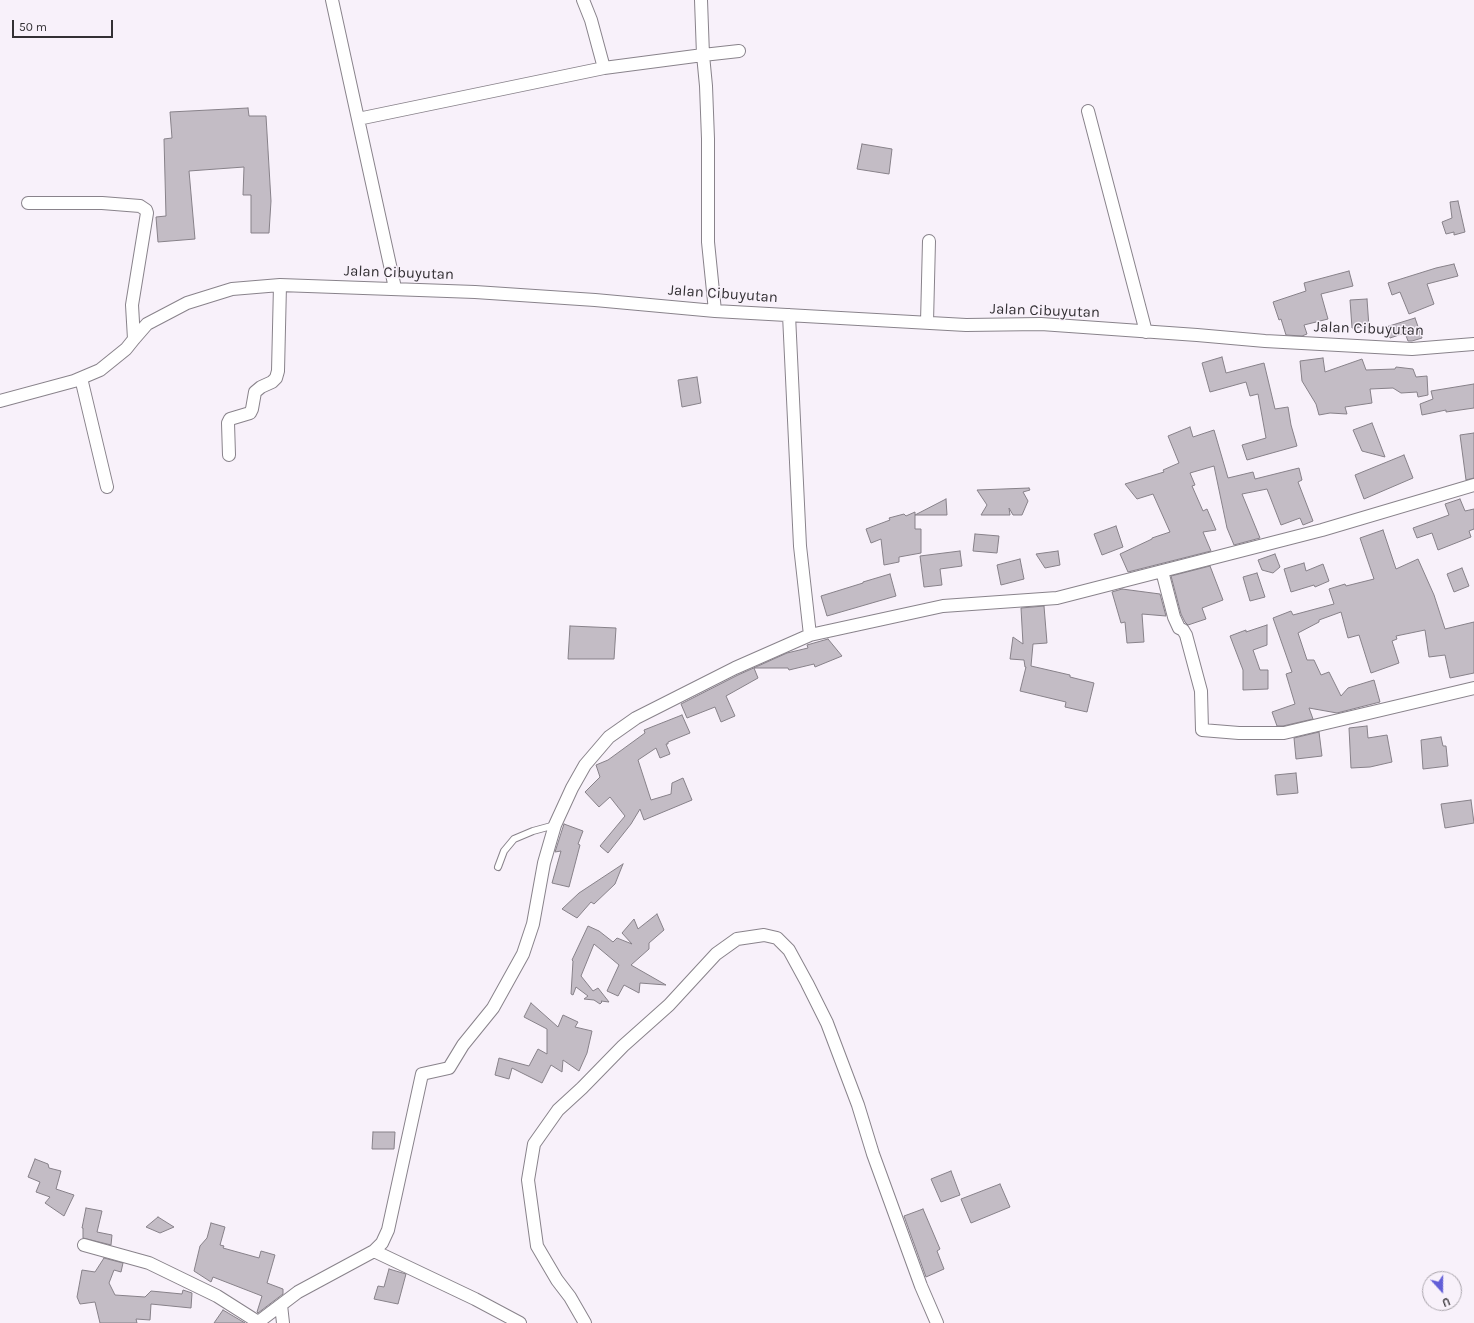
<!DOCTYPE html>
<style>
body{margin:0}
#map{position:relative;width:1474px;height:1323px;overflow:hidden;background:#f8f1fa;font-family:Karla,sans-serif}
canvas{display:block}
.north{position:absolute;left:1422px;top:1271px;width:40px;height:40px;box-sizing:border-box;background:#f8f1fa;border:1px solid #a9a4ab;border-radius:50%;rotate:159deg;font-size:11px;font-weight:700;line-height:16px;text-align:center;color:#333034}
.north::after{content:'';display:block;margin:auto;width:14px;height:18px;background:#625ed7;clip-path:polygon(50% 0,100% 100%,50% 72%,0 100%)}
.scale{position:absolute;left:12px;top:20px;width:101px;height:18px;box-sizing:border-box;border:2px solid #333034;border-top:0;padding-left:5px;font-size:12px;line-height:14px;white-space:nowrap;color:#333034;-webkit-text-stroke:3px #f8f1fa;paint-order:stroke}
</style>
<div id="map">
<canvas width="1474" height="1323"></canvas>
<div class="north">U</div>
<div class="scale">50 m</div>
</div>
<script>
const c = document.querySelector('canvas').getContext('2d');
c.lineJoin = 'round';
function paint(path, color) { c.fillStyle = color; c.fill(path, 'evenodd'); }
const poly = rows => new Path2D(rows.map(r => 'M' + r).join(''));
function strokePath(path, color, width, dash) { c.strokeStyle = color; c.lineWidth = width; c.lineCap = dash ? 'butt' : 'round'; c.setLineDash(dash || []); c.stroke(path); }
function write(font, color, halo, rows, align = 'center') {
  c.font = font + ' Karla,sans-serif'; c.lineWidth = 3; c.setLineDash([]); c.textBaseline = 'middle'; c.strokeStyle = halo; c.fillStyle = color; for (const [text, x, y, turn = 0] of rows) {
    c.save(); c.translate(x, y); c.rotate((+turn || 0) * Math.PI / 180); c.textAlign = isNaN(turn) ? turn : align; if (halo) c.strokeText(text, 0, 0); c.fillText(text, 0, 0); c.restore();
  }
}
const building = poly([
 [248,108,249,116,266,116,271,201,269,233,251,233,251,195,243,195,244,167,189,171,195,239,158,242,156,217,166,216,164,139,172,138,170,112,248,108],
 [862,144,892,149,889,174,857,169,862,144],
 [1458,201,1465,232,1454,235,1454,232,1446,234,1442,222,1452,218,1450,202,1458,201],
 [1454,264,1458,276,1427,284,1434,304,1409,314,1400,292,1392,295,1388,283,1436,268,1454,264],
 [1349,271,1353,286,1321,294,1328,319,1304,325,1307,334,1302,336,1286,335,1281,319,1279,320,1273,302,1306,291,1304,283,1349,271],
 [1367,299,1369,327,1352,328,1350,300,1367,299],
 [1415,318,1422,338,1412,341,1408,341,1405,333,1390,338,1386,327,1415,318],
 [1222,357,1226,373,1264,363,1275,409,1288,407,1291,425,1297,446,1247,460,1242,445,1266,438,1258,394,1250,396,1246,382,1210,392,1202,363,1222,357],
 [1323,358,1325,372,1362,359,1366,370,1395,369,1396,367,1413,369,1416,377,1427,376,1428,395,1418,397,1417,392,1401,393,1393,388,1370,389,1372,403,1345,407,1347,414,1330,413,1319,415,1316,404,1302,381,1300,361,1323,358],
 [697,377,701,403,682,407,678,380,697,377],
 [1474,384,1474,408,1446,412,1446,410,1422,415,1420,404,1433,399,1431,391,1474,384],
 [1372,423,1385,457,1362,451,1353,430,1372,423],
 [1190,427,1193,437,1214,430,1228,478,1253,472,1255,479,1299,468,1302,480,1298,482,1313,521,1303,525,1300,518,1281,525,1267,489,1242,494,1260,538,1234,545,1227,528,1214,466,1190,473,1195,485,1192,486,1203,511,1207,509,1216,530,1203,532,1211,551,1128,572,1120,554,1152,539,1152,538,1170,532,1153,494,1137,499,1125,484,1164,472,1163,470,1179,463,1168,436,1190,427],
 [1474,433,1474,478,1466,480,1460,435,1474,433],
 [1404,455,1413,478,1364,499,1355,475,1404,455],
 [1029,488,1030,490,1023,492,1028,501,1022,515,1013,515,1009,508,1010,515,981,515,987,505,977,490,1029,488],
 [946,499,947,515,915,515,915,529,921,529,921,553,899,557,899,562,884,565,881,539,871,543,866,529,890,520,889,518,904,514,906,516,915,512,915,515,946,499],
 [1460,499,1465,511,1474,509,1474,529,1469,531,1471,537,1438,550,1432,533,1417,538,1413,528,1449,515,1445,504,1460,499],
 [1116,526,1123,547,1102,555,1094,534,1116,526],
 [1383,530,1396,569,1418,559,1434,595,1445,629,1474,622,1474,673,1450,678,1445,655,1429,657,1425,630,1396,636,1397,639,1392,641,1399,663,1371,673,1359,635,1348,638,1341,612,1319,620,1319,622,1298,633,1307,660,1314,660,1321,675,1329,672,1341,696,1348,688,1374,680,1380,702,1337,713,1309,708,1313,719,1283,726,1277,726,1272,712,1295,704,1286,674,1292,672,1273,618,1291,611,1293,615,1334,604,1329,589,1345,584,1346,586,1374,579,1360,538,1383,530],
 [975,534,999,536,997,553,973,551,975,534],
 [960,551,962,566,940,569,942,585,924,587,920,556,960,551],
 [1058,551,1060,565,1045,568,1036,554,1058,551],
 [1275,554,1280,567,1273,573,1262,570,1258,560,1275,554],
 [1020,559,1024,579,1001,585,997,565,1020,559],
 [1304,563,1306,571,1323,564,1329,581,1315,587,1314,585,1291,592,1284,569,1304,563],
 [1210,566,1223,600,1202,608,1206,619,1188,625,1185,622,1181,614,1171,576,1210,566],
 [1462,568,1469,586,1454,592,1447,574,1462,568],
 [1257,573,1265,597,1250,601,1243,577,1257,573],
 [890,574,896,596,827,616,821,596,863,583,863,582,890,574],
 [1122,589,1160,594,1166,616,1142,614,1144,642,1127,643,1125,622,1121,623,1112,592,1122,589],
 [1044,606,1047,643,1033,644,1031,666,1070,675,1070,677,1094,683,1087,712,1065,707,1066,702,1020,691,1026,667,1025,667,1024,660,1010,659,1013,637,1023,644,1021,608,1044,606],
 [1267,625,1267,645,1253,650,1260,670,1268,670,1268,689,1243,690,1243,670,1230,636,1246,630,1246,632,1267,625],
 [570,626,616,628,614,659,568,659,570,626],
 [828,639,842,656,815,667,814,664,789,670,788,668,754,668,758,678,726,696,735,716,721,722,715,707,687,718,681,704,738,675,787,653,808,648,807,645,828,639],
 [682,715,690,733,668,742,668,744,666,744,670,754,660,758,656,748,638,760,651,800,671,794,672,783,683,778,692,800,644,820,640,809,631,824,608,853,600,846,625,816,610,797,599,807,585,792,600,777,596,765,608,760,645,733,644,730,682,715],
 [1367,726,1368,738,1387,735,1392,762,1370,767,1351,768,1349,728,1367,726],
 [1319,732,1322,756,1296,759,1294,738,1319,732],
 [1441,737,1443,746,1446,746,1448,766,1423,769,1421,740,1441,737],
 [1296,773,1298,793,1277,795,1275,775,1296,773],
 [1471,800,1474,823,1445,828,1441,804,1471,800],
 [564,824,583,831,578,844,580,845,569,887,552,883,561,851,555,852,564,824],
 [623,864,615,884,594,904,591,902,577,918,562,909,579,893,623,864],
 [657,914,664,930,649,943,649,949,631,965,666,985,640,983,639,993,624,985,618,996,607,991,619,965,594,944,581,976,593,991,598,988,609,1002,601,1001,602,1002,600,1004,594,1000,584,999,588,996,576,987,573,995,571,994,573,961,572,960,588,926,599,931,613,942,617,938,632,944,622,933,634,919,638,929,657,914],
 [531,1003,558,1027,563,1015,578,1022,575,1027,592,1031,587,1053,579,1071,563,1060,562,1072,551,1065,542,1083,512,1068,509,1079,495,1075,499,1058,529,1066,538,1049,547,1054,547,1029,524,1017,531,1003],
 [373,1132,395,1132,394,1149,372,1149,373,1132],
 [35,1159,48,1164,49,1168,61,1171,56,1189,74,1195,64,1216,45,1203,50,1197,36,1192,40,1182,28,1177,35,1159],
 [951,1171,960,1195,941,1202,931,1179,951,1171],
 [1000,1184,1010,1207,971,1223,961,1199,1000,1184],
 [86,1208,102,1211,97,1232,112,1235,111,1245,83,1238,83,1228,82,1228,86,1208],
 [923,1209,940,1249,937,1251,944,1269,926,1277,904,1216,923,1209],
 [158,1217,174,1227,160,1233,146,1227,158,1217],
 [211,1223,225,1227,220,1245,224,1246,223,1248,259,1258,261,1251,275,1255,267,1283,283,1289,283,1294,258,1313,257,1312,262,1296,213,1277,211,1282,194,1271,200,1246,207,1238,211,1223],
 [104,1258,123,1263,121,1272,114,1270,109,1283,115,1295,145,1297,151,1291,182,1294,183,1290,192,1293,191,1308,151,1304,150,1320,136,1319,137,1323,100,1323,95,1302,80,1304,77,1297,82,1270,95,1272,104,1258],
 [389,1269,406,1274,398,1304,374,1299,378,1286,384,1287,389,1269],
 [223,1310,245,1323,214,1323,223,1310]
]);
paint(building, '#c3bcc5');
strokePath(building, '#878189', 1);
const service = poly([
 [498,867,504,851,514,839,533,831,555,825]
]);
const minor = poly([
 [332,0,358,119],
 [583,0,591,20,604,68],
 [701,0,703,55,739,51],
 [1088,111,1146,332],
 [28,203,102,203,140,206,146,210,147,213,132,305,134,339],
 [395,288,358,119,604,68,703,55,706,86,708,139,708,242,715,311],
 [789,315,800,546,810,635],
 [927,322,929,241],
 [81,378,107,487],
 [0,401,74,381,100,370,126,349,134,339,147,324,187,303,232,289,280,285,475,292,595,300,715,311,966,325,1041,324,1197,335,1265,341,1412,349,1474,344],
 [229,455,228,423,230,419,250,413,252,409,255,392,261,387,272,382,276,378,278,371,280,285],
 [1162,571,1174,617,1179,628,1183,630,1186,635,1201,691,1202,730,1239,733,1284,733,1474,688],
 [84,1245,149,1263,217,1296,258,1322],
 [374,1251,475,1299,520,1323],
 [281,1305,283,1323],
 [257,1323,298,1292,374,1251,382,1243,388,1230,422,1074,449,1068,463,1045,493,1008,523,954,533,924,544,863,555,825,572,788,585,765,609,737,636,718,735,668,810,635,943,606,1057,598,1322,530,1474,485],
 [585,1323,570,1297,557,1280,537,1246,528,1180,534,1144,558,1110,582,1088,623,1046,669,1005,716,954,737,939,764,935,777,938,789,950,807,983,827,1023,858,1105,873,1154,921,1286,937,1323]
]);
strokePath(service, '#89838b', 8);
strokePath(minor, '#89838b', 14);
strokePath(service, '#fff', 6);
strokePath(minor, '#fff', 12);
write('15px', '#333034', '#f8f1fa', [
 ["Jalan Cibuyutan",399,273,2],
 ["Jalan Cibuyutan",723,294,4],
 ["Jalan Cibuyutan",1045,311,2],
 ["Jalan Cibuyutan",1369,329,2]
]);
</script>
